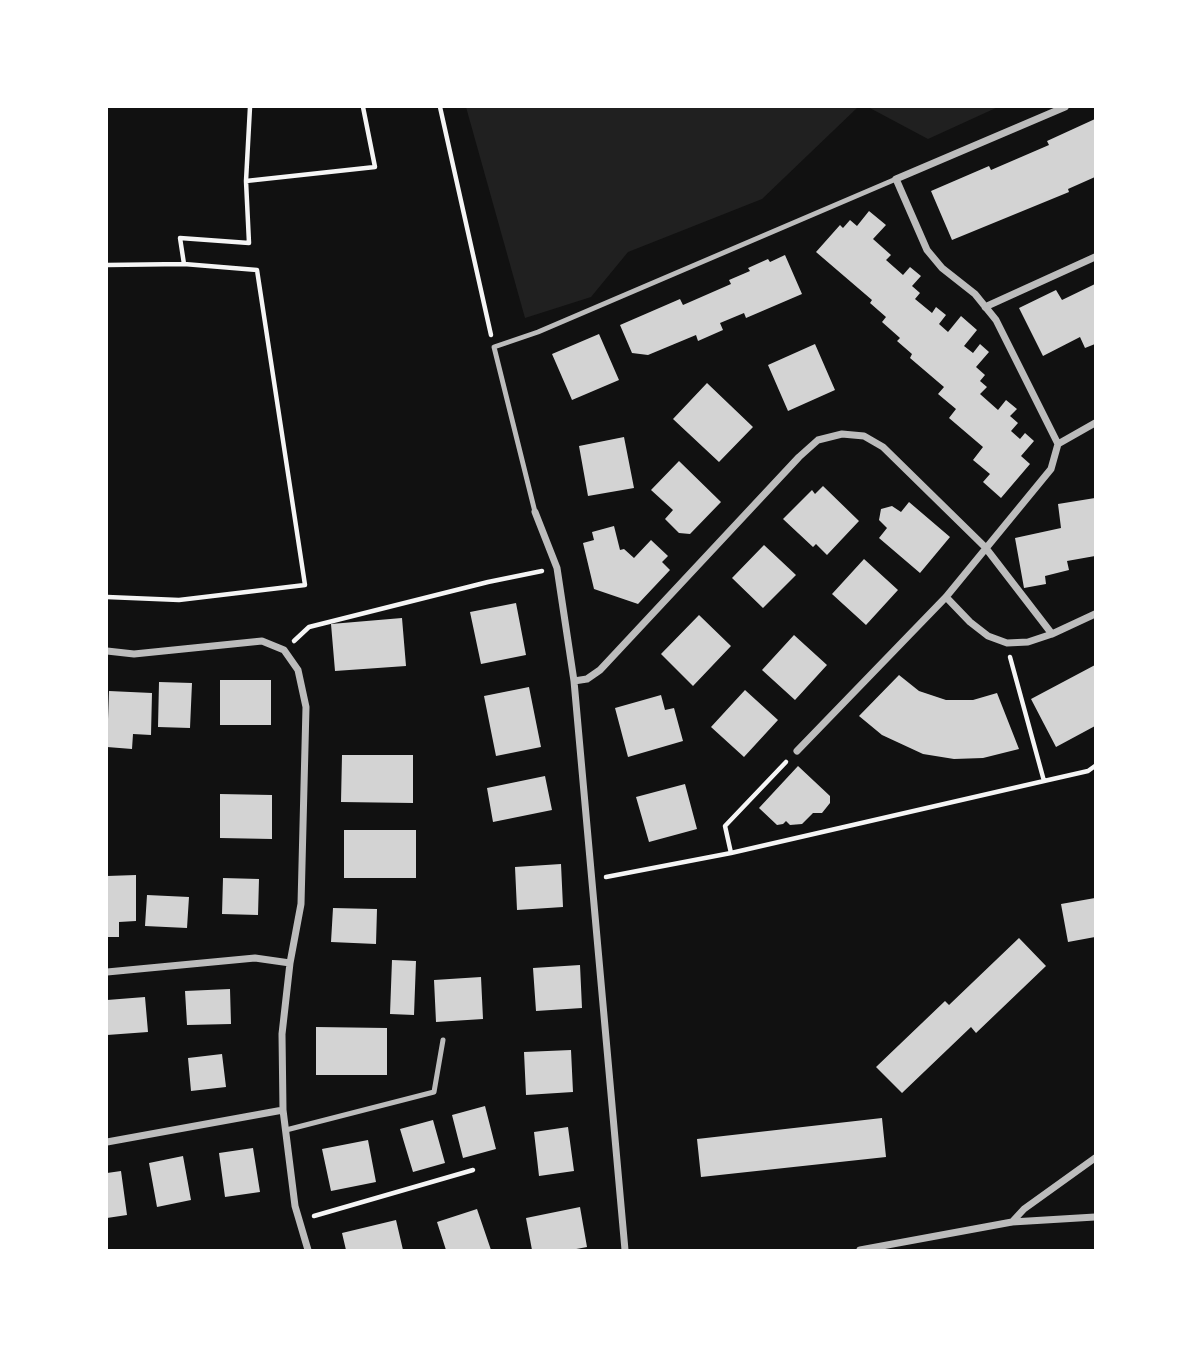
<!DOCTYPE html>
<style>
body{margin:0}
#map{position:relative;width:1202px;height:1357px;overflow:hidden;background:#111;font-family:Quicksand,sans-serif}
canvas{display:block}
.frame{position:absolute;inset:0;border:108px solid #fff;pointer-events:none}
</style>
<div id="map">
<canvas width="1202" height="1357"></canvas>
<div class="frame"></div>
</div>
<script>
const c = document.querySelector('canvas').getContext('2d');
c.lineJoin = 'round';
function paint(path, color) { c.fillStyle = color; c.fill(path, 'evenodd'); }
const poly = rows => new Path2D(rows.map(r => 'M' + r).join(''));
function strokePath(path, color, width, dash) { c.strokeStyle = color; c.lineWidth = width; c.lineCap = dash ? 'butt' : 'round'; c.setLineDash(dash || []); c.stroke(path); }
paint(poly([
 [466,107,858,107,762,199,628,252,591,297,525,318],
 [868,107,998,107,928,139]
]), '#202020');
paint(poly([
 [1095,119,1095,177,1068,189,1069,192,952,240,931,191,989,166,991,170,1049,145,1047,141],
 [869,211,886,225,873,239,891,255,886,260,903,275,910,267,921,276,912,286,920,293,915,299,932,313,936,307,946,315,939,324,948,332,961,316,977,330,964,346,973,353,980,344,989,352,976,367,985,375,980,381,987,387,980,394,998,410,1006,400,1017,409,1010,416,1018,423,1011,431,1020,439,1025,433,1034,441,1021,456,1030,464,1001,498,983,482,990,474,973,460,983,447,949,418,956,409,938,394,944,387,910,358,912,354,897,341,900,338,882,322,886,317,870,303,872,300,816,252,840,225,843,228,850,220,857,226],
 [785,255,802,294,746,318,744,313,720,323,723,330,698,341,696,335,648,355,632,353,620,325,680,299,683,305,731,284,729,280,750,271,748,268,768,259,770,262],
 [1095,284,1095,344,1085,348,1080,337,1043,356,1019,308,1056,290,1062,300],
 [599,334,619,380,572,400,552,354],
 [815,344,835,390,788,411,768,365],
 [707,383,753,427,719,462,673,419],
 [624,437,634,488,588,496,579,446],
 [679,461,721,502,690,534,679,533,665,519,673,510,651,490],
 [823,486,859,521,827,555,816,544,813,547,783,519,812,490,815,494],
 [1095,498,1095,556,1067,561,1069,570,1045,576,1046,584,1024,588,1015,538,1061,528,1058,504],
 [909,502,950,537,920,573,879,538,887,528,879,520,881,509,892,506,901,512],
 [614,526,620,550,624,549,634,558,651,540,668,556,662,562,670,570,638,604,594,589,583,543,594,540,592,532],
 [764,545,796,575,763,608,732,578],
 [864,559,898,590,866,625,832,594],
 [516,603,526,655,481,664,470,612],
 [699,615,731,646,693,686,661,654],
 [402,618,406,666,335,671,331,624],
 [794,635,827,665,795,700,762,670],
 [1095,665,1095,726,1056,747,1031,699],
 [899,675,919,691,946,700,973,700,997,693,1019,749,983,758,954,759,923,754,882,735,859,716],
 [220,680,271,680,271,725,220,725],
 [159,682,192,683,190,728,158,727],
 [529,687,541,747,496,756,484,696],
 [745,690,778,720,744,757,711,727],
 [109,691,152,693,151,735,133,734,132,749,107,747],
 [661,695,665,710,674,708,683,741,628,757,615,708],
 [342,755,413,755,413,803,341,802],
 [798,766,830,796,830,803,822,813,813,813,802,824,790,825,786,821,783,824,777,825,759,808],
 [545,776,552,810,493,822,487,788],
 [685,784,697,829,649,842,636,797],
 [220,794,272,795,272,839,220,838],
 [344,830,416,830,416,878,344,878],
 [561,864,563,907,517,910,515,867],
 [136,875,136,921,119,922,119,937,107,937,107,876],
 [223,878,259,879,258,915,222,914],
 [147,895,189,897,187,928,145,926],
 [1095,898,1095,937,1068,942,1061,904],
 [333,908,377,909,376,944,331,942],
 [1019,938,1046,966,976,1033,971,1027,902,1093,876,1067,945,1001,949,1005],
 [392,960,416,961,414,1015,390,1014],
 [580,965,582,1008,536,1011,533,968],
 [481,977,483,1019,436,1022,434,980],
 [230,989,231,1024,187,1025,185,991],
 [145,997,148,1032,107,1035,107,1000],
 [316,1027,387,1028,387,1075,316,1075],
 [571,1050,573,1092,526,1095,524,1052],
 [222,1054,226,1087,191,1091,188,1058],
 [485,1106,496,1149,463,1158,452,1115],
 [882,1118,886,1157,701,1177,697,1139],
 [433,1120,445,1163,413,1172,400,1129],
 [568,1127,574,1171,539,1176,534,1132],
 [368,1140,376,1182,331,1191,322,1149],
 [253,1148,260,1192,225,1197,219,1153],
 [183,1156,191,1200,157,1207,149,1163],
 [121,1171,127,1215,107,1218,107,1173],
 [580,1207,587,1247,571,1250,532,1250,526,1218],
 [477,1209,491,1250,446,1250,437,1222],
 [396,1220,403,1250,346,1250,342,1233]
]), '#d3d3d3');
strokePath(poly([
 [440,107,491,335],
 [246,181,375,167,363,107],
 [107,265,184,264,180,238,249,243,246,181,250,107],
 [107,597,179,600,305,585,257,270,184,264],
 [294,641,309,627,488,582,542,571],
 [1010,657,1044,781],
 [731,853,1044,781,1088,771,1095,766],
 [606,877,731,853,725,826,786,762],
 [314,1216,473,1170]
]), '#f5f5f5', 4.5);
strokePath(poly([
 [535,512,494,347,538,332,896,179],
 [286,1130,434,1092,443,1040]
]), '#bcbcbc', 5);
strokePath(poly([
 [985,307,1095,257],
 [1058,444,1095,423],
 [535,512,557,568,574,681,625,1250],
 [946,597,970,622,988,636,1007,643,1028,642,1052,634,1095,614],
 [107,651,134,654,262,641,284,650,298,670,306,707,301,904,290,963,282,1034,283,1110,295,1206,308,1250],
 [574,681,587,679,600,670,799,457,818,440,842,434,864,436,883,447,985,547,1052,634],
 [797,751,946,597,1051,469,1058,444,996,320,975,294,942,268,927,250,896,179,1065,107],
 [107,972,255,958,290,963],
 [107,1142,283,1110],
 [1012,1222,1024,1209,1095,1158],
 [860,1250,1012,1222,1095,1217]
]), '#bcbcbc', 7);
</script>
